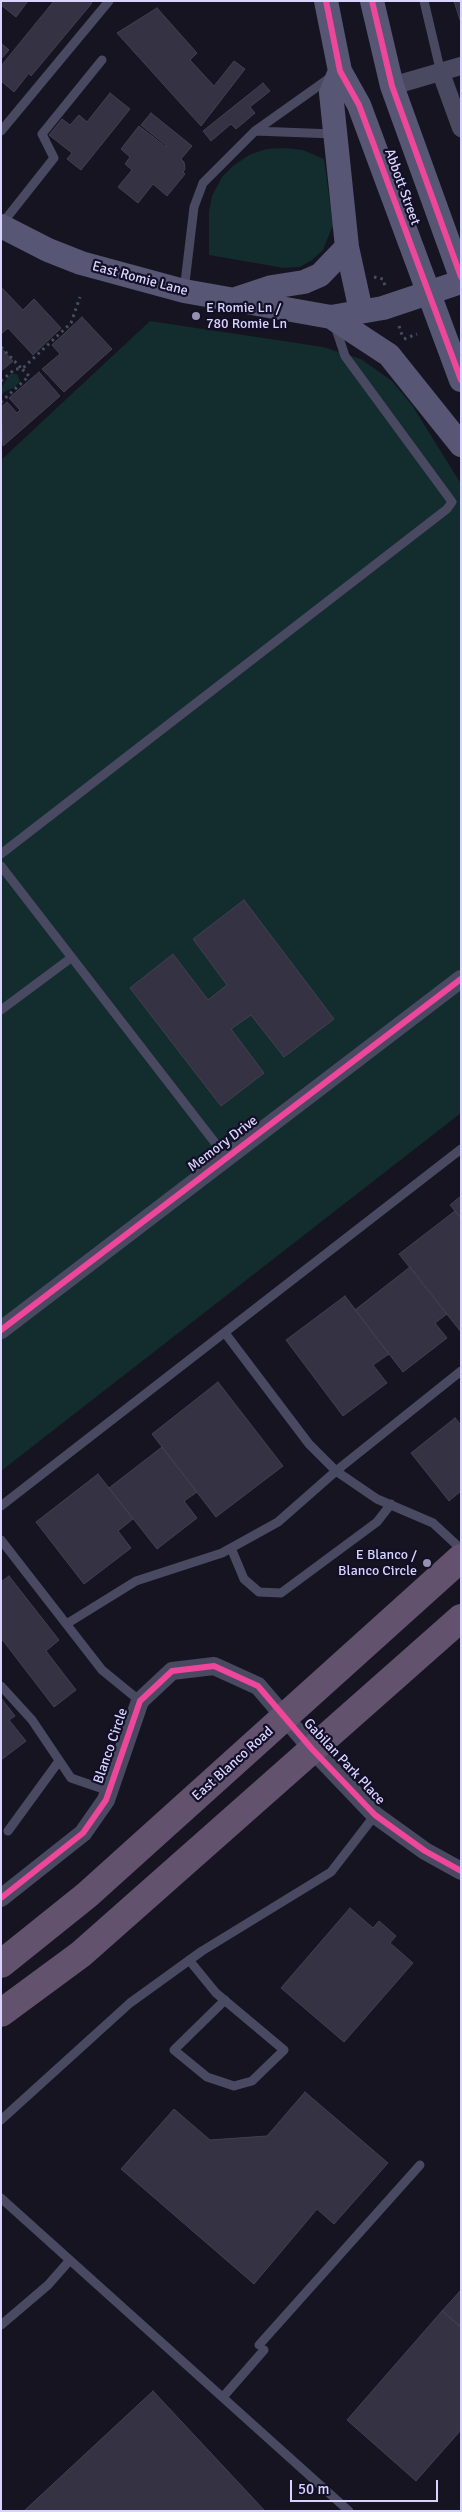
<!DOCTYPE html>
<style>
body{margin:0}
#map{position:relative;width:462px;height:2512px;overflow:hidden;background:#161421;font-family:Signika,sans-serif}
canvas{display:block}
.frame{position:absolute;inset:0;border:2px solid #d9d4ff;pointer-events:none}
.scale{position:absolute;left:290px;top:2480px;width:148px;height:22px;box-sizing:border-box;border:2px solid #d9d4ff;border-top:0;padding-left:6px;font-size:15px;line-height:18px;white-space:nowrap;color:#d9d4ff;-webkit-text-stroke:4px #130f26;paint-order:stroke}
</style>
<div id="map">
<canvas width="462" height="2512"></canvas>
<div class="frame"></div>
<div class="scale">50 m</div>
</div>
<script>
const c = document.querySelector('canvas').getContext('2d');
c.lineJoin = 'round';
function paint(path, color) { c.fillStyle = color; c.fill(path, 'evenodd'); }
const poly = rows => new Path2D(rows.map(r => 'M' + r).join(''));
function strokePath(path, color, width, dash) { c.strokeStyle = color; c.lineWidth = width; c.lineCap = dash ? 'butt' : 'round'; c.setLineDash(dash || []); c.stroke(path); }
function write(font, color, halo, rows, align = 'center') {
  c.font = font + ' Signika,sans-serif'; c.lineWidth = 4.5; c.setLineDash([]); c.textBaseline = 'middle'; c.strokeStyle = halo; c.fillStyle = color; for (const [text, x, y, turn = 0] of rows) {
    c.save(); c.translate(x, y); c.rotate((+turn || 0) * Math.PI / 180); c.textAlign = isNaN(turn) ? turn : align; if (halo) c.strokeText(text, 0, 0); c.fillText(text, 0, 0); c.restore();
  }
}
paint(poly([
 [285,148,303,150,324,159,333,225,323,250,312,260,300,267,284,268,209,255,209,212,212,196,222,177,234,165,249,155,266,149],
 [150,321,323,347,361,359,392,381,412,405,461,484,461,1113,1,1471,1,460],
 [10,374,17,374,20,381,15,387,4,392,1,396,1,388]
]), '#132c2d');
const building = poly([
 [1,1,28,1,16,17,1,5,1,1],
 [54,1,90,1,92,3,31,76,29,73,14,92,1,81,1,66,54,1],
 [454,1,461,1,461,23,454,1],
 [157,8,197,53,190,60,214,86,234,61,245,69,201,126,117,33,157,8],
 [1,43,9,50,1,59,1,43],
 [263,83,270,91,250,107,255,113,236,129,231,124,211,141,203,131,263,83],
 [110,93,130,109,81,170,67,159,72,153,49,135,62,119,70,125,79,115,87,122,110,93],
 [151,113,192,146,181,159,184,162,185,169,183,172,185,174,167,196,153,184,138,203,118,187,132,170,125,164,130,157,121,149,139,126,166,147,167,146,141,125,151,113],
 [1,287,23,310,34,299,61,328,33,355,8,328,1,334,1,287],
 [82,317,112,349,64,392,42,369,60,354,52,345,82,317],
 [1,348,13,361,1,371,1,348],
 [39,372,60,396,3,446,1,407,7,402,17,413,20,410,9,398,39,372],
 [244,900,334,1019,284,1057,251,1015,231,1029,264,1073,221,1106,130,988,173,954,208,1000,227,985,193,939,244,900],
 [461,1196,461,1218,450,1205,461,1196],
 [455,1211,461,1218,461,1332,399,1254,455,1211],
 [410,1267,447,1314,435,1323,447,1338,403,1372,355,1310,410,1267],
 [345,1296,389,1354,373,1365,387,1383,343,1416,286,1340,345,1296],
 [218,1382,283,1466,216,1517,152,1434,218,1382],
 [455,1418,461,1425,461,1491,449,1501,411,1453,455,1418],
 [162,1447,197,1492,184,1501,197,1518,157,1549,109,1488,162,1447],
 [98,1474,133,1519,118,1531,131,1548,84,1584,36,1522,98,1474],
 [9,1576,59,1640,46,1651,76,1690,54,1707,1,1638,1,1582,9,1576],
 [1,1698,15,1716,9,1720,26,1741,1,1760,1,1698],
 [350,1908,373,1928,379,1921,396,1936,390,1943,413,1963,344,2042,281,1988,350,1908],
 [305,2092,388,2163,334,2224,317,2209,254,2284,121,2169,174,2109,210,2140,267,2136,305,2092],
 [461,2290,461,2327,442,2311,461,2290],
 [442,2311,461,2327,461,2430,416,2481,347,2420,442,2311],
 [153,2391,265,2511,24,2511,153,2391]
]);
paint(building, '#343243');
strokePath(building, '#433f54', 1);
strokePath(poly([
 [374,277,383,279,385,286],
 [399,326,403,338],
 [404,339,417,334],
 [1,347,22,369,71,323,80,297],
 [1,381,15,369,22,369,29,376,1,402]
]), '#44505f', 3, [2.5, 4]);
strokePath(poly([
 [424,1,441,73],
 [1,131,109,1],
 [255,131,334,134],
 [1,225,54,158,42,134,102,60],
 [184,291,194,207,203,183,255,131,331,77],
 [1,854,447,509,452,502,447,495,345,356,335,326],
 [1,866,226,1157],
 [1,1010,71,958],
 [225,1333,309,1444,336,1471,377,1499,433,1523,461,1549],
 [1,1506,461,1149],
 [1,1540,102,1670,140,1701],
 [231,1548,244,1579,259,1592,281,1593,377,1522,391,1504],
 [68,1623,136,1581,222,1553,278,1522,336,1471,461,1371],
 [1,1686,32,1720,71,1778,109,1791],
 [8,1831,59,1761],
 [189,1960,216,1993,284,2050,252,2081,234,2086,207,2077,174,2050,225,2000],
 [1,2120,130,2003,202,1951,331,1872,375,1815],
 [1,2198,349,2511],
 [1,2325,48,2285,70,2260],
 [259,2345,420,2165],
 [223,2397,264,2350]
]), '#4a4962', 9);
strokePath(poly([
 [441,73,461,128],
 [392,86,461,66],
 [1,1330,461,979],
 [1,1898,83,1833,106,1800,140,1701,172,1671,214,1666,258,1686,312,1749,375,1815,425,1851,461,1871]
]), '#4a4962', 18);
strokePath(poly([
 [326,1,340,71,359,105,461,380],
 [372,1,392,86,461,277],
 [340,71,331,93,347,247,361,311],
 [1,226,48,250,81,263,184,291,331,317,383,308,461,282],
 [233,300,272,287,304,282,320,275,347,247],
 [331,317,389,355,461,445]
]), '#575674', 24);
strokePath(poly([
 [1,1964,87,1895,461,1558],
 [1,2013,81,1954,461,1618]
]), '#62526e', 28);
strokePath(poly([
 [326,1,340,71,359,105,461,380],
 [372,1,392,86,461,277],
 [1,1330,461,979],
 [1,1898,83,1833,106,1800,140,1701,172,1671,214,1666,258,1686,312,1749,375,1815,425,1851,461,1871]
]), '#ed469a', 6);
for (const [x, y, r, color] of [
 [196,316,5,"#9591b1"],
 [427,1563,5,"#9591b1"]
]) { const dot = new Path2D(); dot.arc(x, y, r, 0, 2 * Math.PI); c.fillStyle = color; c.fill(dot); strokePath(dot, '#130f26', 2); }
write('14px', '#d9d4ff', '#130f26', [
 ["Abbott Street",402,187,70],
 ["East Romie Lane",140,279,15],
 ["Memory Drive",223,1144,-37],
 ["Blanco Circle",111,1746,-71],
 ["Gabilan Park Place",344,1762,47],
 ["East Blanco Road",233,1764,-42]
]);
write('14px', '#d9d4ff', '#130f26', [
 ["E Romie Ln /",206,308],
 ["780 Romie Ln",206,324],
 ["E Blanco /",417,1555,"right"],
 ["Blanco Circle",417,1571,"right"]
], 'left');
</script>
